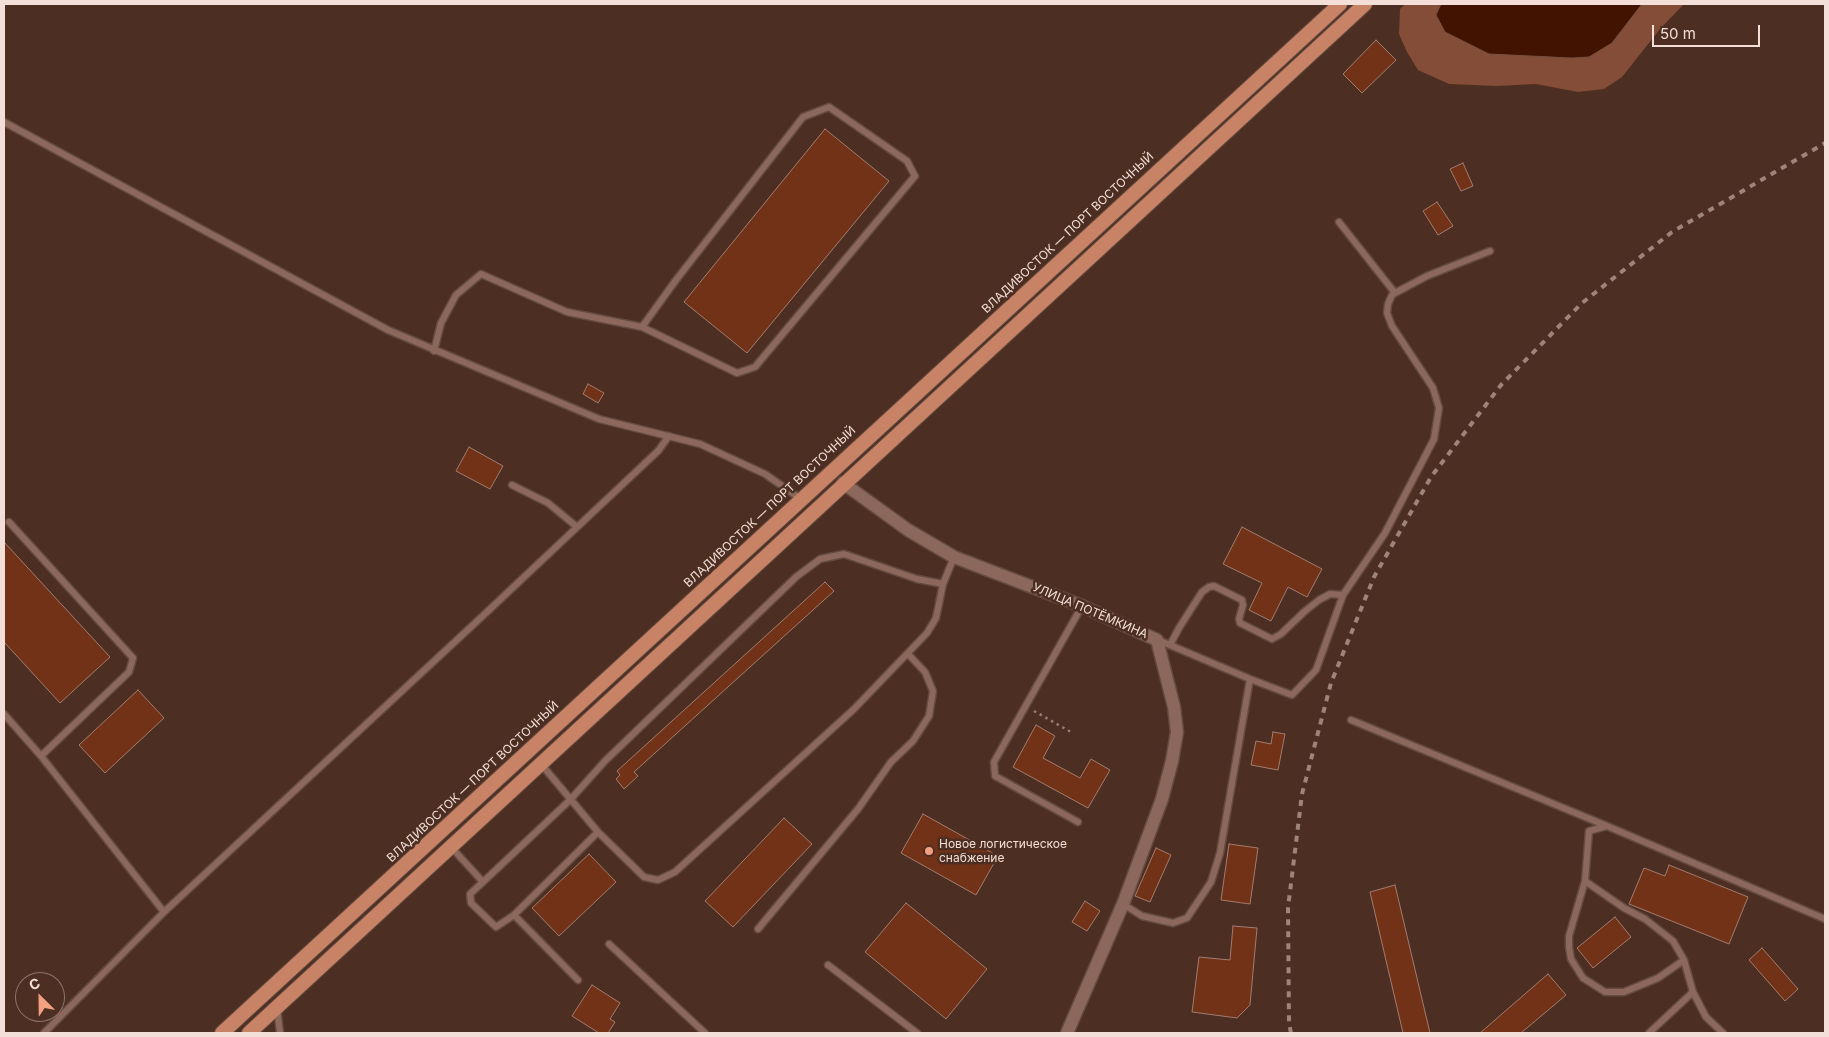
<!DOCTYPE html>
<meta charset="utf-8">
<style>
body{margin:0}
#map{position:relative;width:1829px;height:1037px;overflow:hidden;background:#4d2e22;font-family:Inter,sans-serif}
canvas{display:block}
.frame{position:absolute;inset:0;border:5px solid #f3dfd7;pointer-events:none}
.north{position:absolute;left:15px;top:972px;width:50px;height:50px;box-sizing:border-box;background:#4d2e22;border:1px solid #8f756a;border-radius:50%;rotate:337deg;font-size:14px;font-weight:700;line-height:20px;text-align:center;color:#f3dfd7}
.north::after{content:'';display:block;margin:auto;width:18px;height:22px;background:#f2a080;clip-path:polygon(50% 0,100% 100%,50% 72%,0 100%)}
.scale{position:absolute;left:1652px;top:25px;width:108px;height:22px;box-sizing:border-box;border:2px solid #f3dfd7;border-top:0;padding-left:6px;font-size:15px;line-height:18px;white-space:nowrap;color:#f3dfd7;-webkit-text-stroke:4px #4d2e22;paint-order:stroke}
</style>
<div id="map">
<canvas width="1829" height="1037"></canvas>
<div class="frame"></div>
<div class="north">С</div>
<div class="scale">50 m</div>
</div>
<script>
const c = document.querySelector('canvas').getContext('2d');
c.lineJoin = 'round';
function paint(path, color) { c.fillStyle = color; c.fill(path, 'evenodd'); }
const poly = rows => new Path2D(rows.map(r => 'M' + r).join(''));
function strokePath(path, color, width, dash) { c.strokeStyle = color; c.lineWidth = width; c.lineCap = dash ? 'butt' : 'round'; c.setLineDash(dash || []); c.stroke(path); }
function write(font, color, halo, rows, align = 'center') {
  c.font = font + ' Inter,sans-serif'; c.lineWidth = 5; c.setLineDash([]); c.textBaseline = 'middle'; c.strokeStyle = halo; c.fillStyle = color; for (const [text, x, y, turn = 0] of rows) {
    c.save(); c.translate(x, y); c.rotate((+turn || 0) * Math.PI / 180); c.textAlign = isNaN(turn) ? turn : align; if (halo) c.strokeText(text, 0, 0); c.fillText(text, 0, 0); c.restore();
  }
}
paint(poly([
 [1405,4,1441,4,1436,15,1545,56,1572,58,1589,57,1642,4,1684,4,1660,29,1622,77,1604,89,1578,92,1536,84,1497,86,1449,84,1418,70,1407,52,1399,34,1400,9]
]), '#844d37');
const water = poly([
 [1441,4,1642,4,1612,43,1589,57,1572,58,1489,54,1445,32,1436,15,1441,4]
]);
paint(water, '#421300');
strokePath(water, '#775040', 1);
const building = poly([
 [1376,40,1396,60,1362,93,1343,74,1376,40],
 [825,129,889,181,747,353,684,302,825,129],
 [1463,163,1473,186,1461,191,1450,169,1463,163],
 [1437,202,1453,226,1438,235,1423,211,1437,202],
 [588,384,604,393,598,403,583,394,588,384],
 [469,447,503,466,490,489,456,471,469,447],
 [1242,527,1322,569,1307,597,1288,587,1271,621,1249,610,1262,583,1223,564,1242,527],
 [4,542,110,657,60,703,4,642,4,542],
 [825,582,834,591,634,772,638,776,624,789,616,779,620,775,617,771,825,582],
 [138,690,164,718,105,773,79,745,138,690],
 [1036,725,1055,736,1043,758,1080,778,1091,759,1110,770,1088,808,1013,767,1036,725],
 [1273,732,1285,734,1278,770,1251,765,1256,741,1271,744,1273,732],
 [923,814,998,856,976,895,901,853,923,814],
 [784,818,812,844,733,927,705,901,784,818],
 [1229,844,1258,848,1250,904,1221,900,1229,844],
 [1156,848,1171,855,1150,902,1135,896,1156,848],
 [589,854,616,882,559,936,532,908,589,854],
 [1669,865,1748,897,1729,944,1629,904,1644,868,1665,876,1669,865],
 [1395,885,1430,1033,1403,1033,1370,892,1395,885],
 [1085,901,1100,911,1087,931,1072,922,1085,901],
 [906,903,987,969,946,1019,865,952,906,903],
 [1615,917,1631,937,1593,968,1577,948,1615,917],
 [1233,926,1257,928,1250,1005,1237,1018,1192,1012,1199,957,1230,960,1233,926],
 [1762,948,1798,989,1785,1001,1749,960,1762,948],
 [1548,974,1566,995,1521,1033,1480,1033,1548,974],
 [592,985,620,1003,610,1019,615,1022,608,1033,599,1033,572,1016,592,985]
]);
paint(building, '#723218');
strokePath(building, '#a17d6f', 1);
const service = poly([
 [4,122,388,330,599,419,700,444,765,474,801,499],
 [1339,222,1395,293],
 [434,351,441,323,456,295,481,274,567,312,642,327,737,373,755,367,915,176,907,161,829,107,803,117,676,280,642,327],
 [512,485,548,503,577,527],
 [9,522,133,658,129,672,41,756],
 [1158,640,1250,679,1292,695,1316,670,1343,595,1385,533,1434,439,1439,408,1433,388,1392,326,1387,313,1388,304,1392,295,1395,293,1427,276,1490,251],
 [1170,645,1179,628,1202,592,1209,587,1214,586,1242,600,1243,605,1239,619,1240,623,1272,639,1281,634,1305,611,1319,600,1330,594,1343,595],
 [4,714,41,756,164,912],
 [1351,720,1607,826,1825,919],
 [541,764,598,832,644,877,658,880,675,872,854,709,927,633,936,618,943,584,954,557],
 [1078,822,995,776,994,762,1082,606],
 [1607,826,1589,831,1585,881,1624,908,1645,919,1673,941,1684,960,1693,992,1706,1017,1723,1033],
 [451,847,483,882,470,894,471,903,496,927,514,915,598,832],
 [1585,881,1569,936,1569,947,1571,959,1583,978,1605,992,1624,992,1658,978,1684,960],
 [483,882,570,800,605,761,796,577,820,559,844,554,917,579,943,584],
 [1123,904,1142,916,1173,923,1187,918,1211,882,1220,853,1250,679],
 [514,915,578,980],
 [758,929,858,809,891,762,913,741,929,716,933,691,925,672,908,654],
 [609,944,705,1033],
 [828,965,917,1033],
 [277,1007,280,1033],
 [44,1033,164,912,488,611,658,451,669,436],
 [1649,1033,1693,992]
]);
const minor = poly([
 [843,483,908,530,954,557,1082,606,1157,640,1174,707,1177,732,1172,761,1162,799,1123,904,1067,1033]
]);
const trunk = poly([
 [222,1033,1340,4],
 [249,1033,1365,4]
]);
strokePath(service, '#644a3f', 9);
strokePath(minor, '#644a3f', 15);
strokePath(trunk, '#644a3f', 16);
strokePath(poly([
 [1034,711,1071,732]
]), '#987e74', 2.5, [2.5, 4]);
strokePath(service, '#8b685b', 6);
strokePath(minor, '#8b685b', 12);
strokePath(trunk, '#c88266', 14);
strokePath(poly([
 [1291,1033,1289,1023,1288,908,1302,794,1331,683,1374,577,1431,477,1501,385,1582,303,1672,232,1825,143]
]), '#9e847a', 4, [6, 6]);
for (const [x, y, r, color] of [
 [929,851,5,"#f2a080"]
]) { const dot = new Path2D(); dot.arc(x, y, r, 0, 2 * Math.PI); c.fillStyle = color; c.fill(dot); strokePath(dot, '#4d2e22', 2); }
write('12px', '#f3dfd7', '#4d2e22', [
 ["ВЛАДИВОСТОК — ПОРТ ВОСТОЧНЫЙ",1068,233,-43],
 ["ВЛАДИВОСТОК — ПОРТ ВОСТОЧНЫЙ",770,507,-43],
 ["УЛИЦА ПОТЁМКИНА",1090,611,23],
 ["ВЛАДИВОСТОК — ПОРТ ВОСТОЧНЫЙ",473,782,-43]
]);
write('12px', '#f3dfd7', '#4d2e22', [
 ["Новое логистическое",939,844],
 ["снабжение",939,858]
], 'left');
</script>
